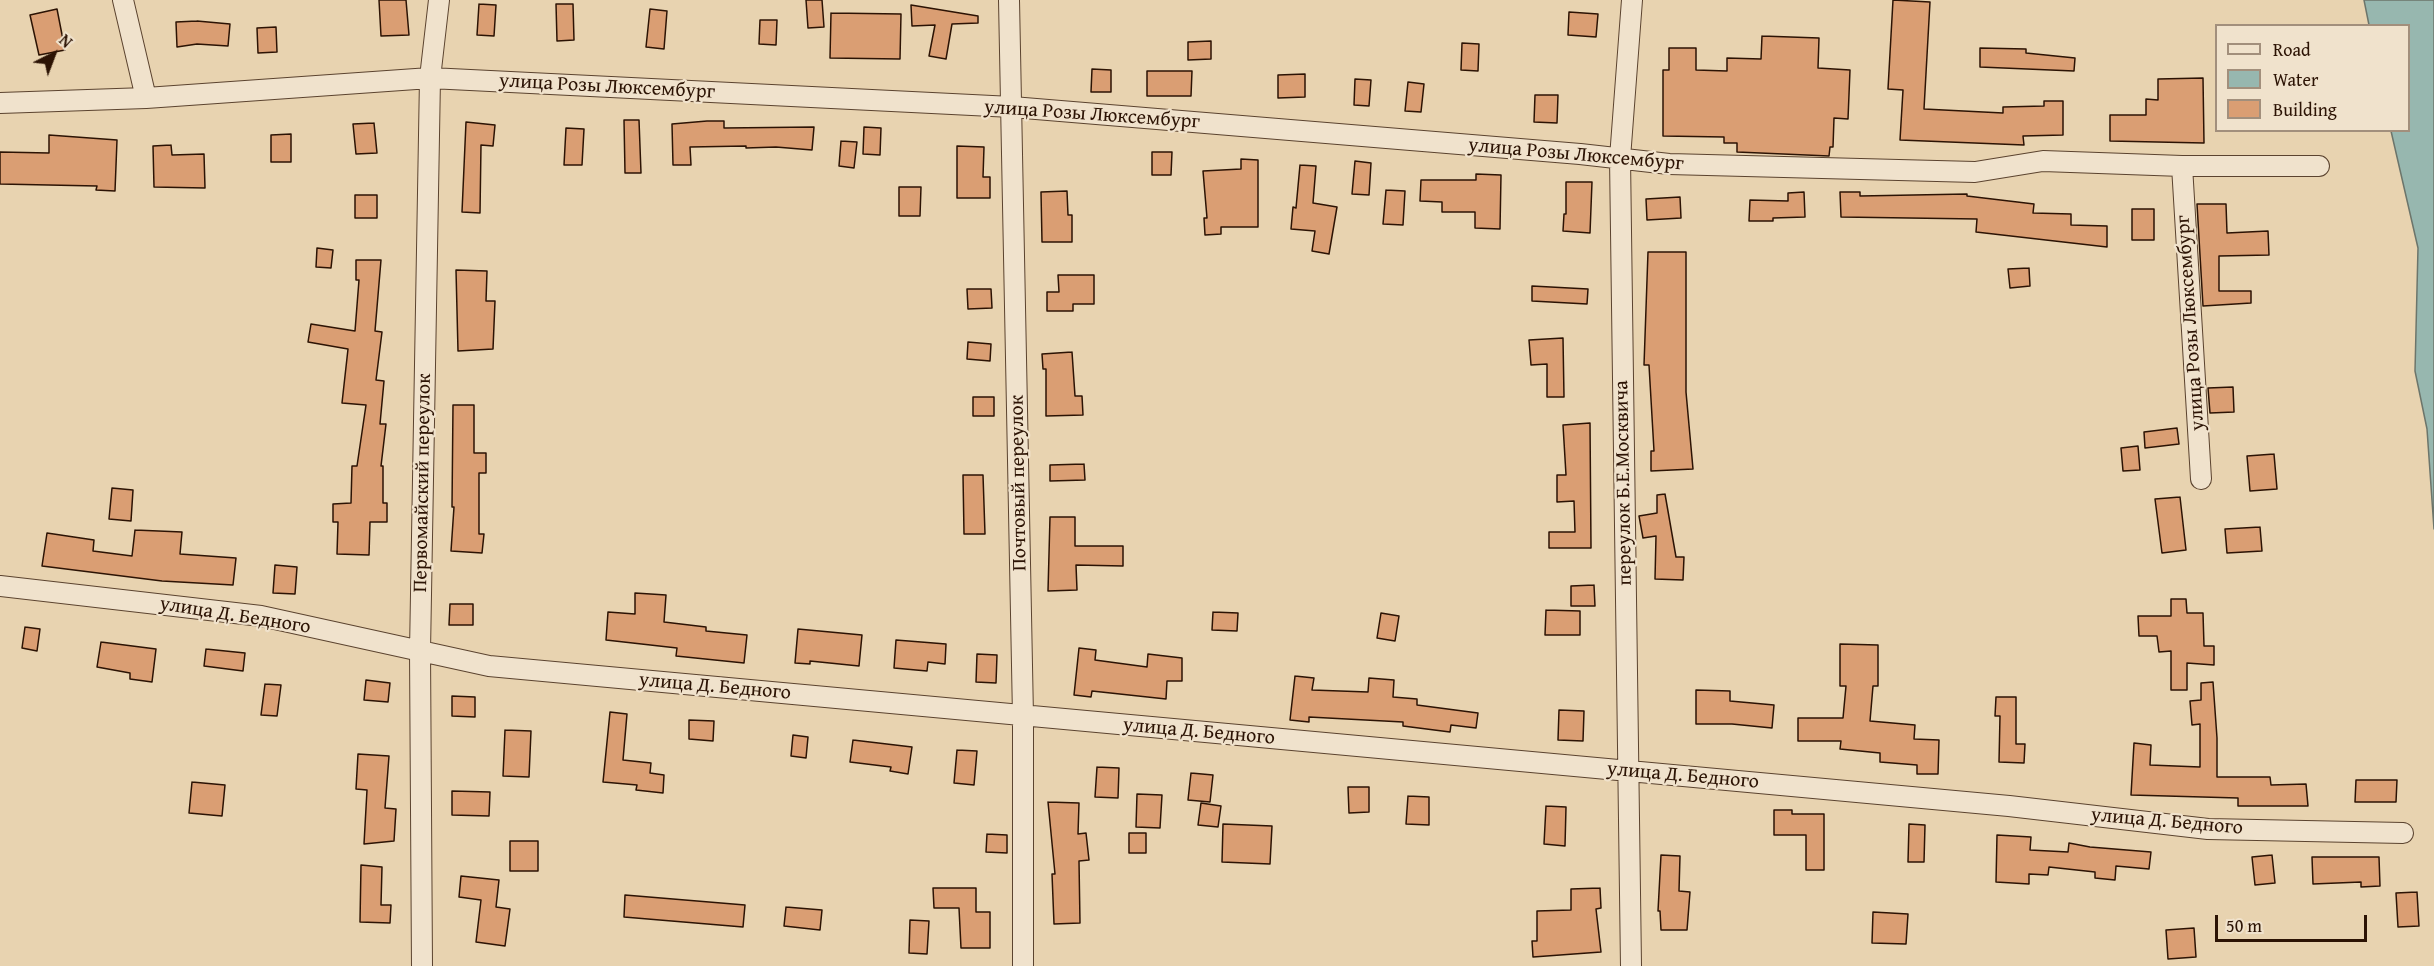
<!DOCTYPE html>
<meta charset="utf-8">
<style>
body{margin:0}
#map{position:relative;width:2434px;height:966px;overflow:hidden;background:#e8d3b0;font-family:"Gentium Book Plus",serif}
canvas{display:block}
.legend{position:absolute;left:2215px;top:24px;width:195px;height:108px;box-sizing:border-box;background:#f0e2cc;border:2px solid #a28f7c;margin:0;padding:8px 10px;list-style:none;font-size:18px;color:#2c1304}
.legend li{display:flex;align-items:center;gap:12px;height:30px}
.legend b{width:30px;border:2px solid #a28f7c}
.north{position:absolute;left:24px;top:24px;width:60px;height:60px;-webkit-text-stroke:4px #f0e2cc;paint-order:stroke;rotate:42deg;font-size:16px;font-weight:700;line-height:24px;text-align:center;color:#2c1304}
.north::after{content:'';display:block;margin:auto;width:21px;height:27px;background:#2c1304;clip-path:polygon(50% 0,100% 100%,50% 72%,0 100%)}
.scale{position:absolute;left:2215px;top:915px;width:152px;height:27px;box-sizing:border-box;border:3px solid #2c1304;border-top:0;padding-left:8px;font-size:18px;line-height:21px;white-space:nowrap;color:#2c1304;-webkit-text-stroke:4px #f0e2cc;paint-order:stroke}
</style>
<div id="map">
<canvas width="2434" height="966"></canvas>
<ul class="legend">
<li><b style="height:8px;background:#f0e2cc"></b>Road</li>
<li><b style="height:16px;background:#97b7af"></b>Water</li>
<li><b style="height:16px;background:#da9e73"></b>Building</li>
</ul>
<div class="north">N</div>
<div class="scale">50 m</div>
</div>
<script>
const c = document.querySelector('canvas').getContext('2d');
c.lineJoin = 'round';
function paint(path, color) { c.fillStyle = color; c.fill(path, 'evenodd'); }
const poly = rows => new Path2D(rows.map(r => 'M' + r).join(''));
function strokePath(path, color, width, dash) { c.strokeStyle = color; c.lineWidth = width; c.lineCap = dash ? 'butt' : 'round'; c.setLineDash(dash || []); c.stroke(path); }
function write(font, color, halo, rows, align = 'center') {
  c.font = font + ' "Gentium Book Plus",serif'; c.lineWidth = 4.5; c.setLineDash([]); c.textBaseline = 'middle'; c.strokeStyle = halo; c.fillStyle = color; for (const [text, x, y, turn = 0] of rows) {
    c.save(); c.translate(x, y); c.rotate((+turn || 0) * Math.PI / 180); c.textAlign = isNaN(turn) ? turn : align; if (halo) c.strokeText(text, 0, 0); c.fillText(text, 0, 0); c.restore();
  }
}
const water = poly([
 [2364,0,2434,0,2434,529,2427,429,2415,371,2418,248,2391,131,2408,130,2408,26,2369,25,2364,0]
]);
paint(water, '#97b7af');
strokePath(water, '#6c756b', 1.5);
const building = poly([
 [379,0,406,0,409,35,381,36,379,0],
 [806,0,822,0,824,27,808,28,806,0],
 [1893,0,1930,2,1924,109,2003,113,2003,107,2044,106,2044,101,2063,101,2063,135,2023,136,2024,145,1900,140,1903,90,1888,89,1893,0],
 [479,4,496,5,494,36,477,35,479,4],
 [556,4,573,4,574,40,557,41,556,4],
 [911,5,978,16,978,23,952,24,946,59,929,56,935,25,912,26,911,5],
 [57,9,65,50,39,55,30,15,57,9],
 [650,9,667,11,664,49,646,47,650,9],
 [1569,12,1598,14,1596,37,1568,35,1569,12],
 [831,13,901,14,900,59,830,58,831,13],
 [760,20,777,20,776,45,759,44,760,20],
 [197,21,230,24,228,46,197,44,177,47,176,22,197,21],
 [276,27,277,52,258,53,257,28,276,27],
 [1762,36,1819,38,1818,68,1850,70,1848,119,1834,118,1833,147,1830,147,1829,156,1737,152,1737,143,1724,143,1724,137,1663,136,1663,70,1669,70,1669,48,1696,48,1696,70,1727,71,1727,58,1761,59,1762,36],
 [1211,41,1211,59,1188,60,1188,42,1211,41],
 [1462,43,1479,44,1478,71,1461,70,1462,43],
 [1980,48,2026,49,2026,53,2075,58,2074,71,1980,67,1980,48],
 [1092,69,1111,70,1111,92,1091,92,1092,69],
 [1147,71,1192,71,1191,96,1147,96,1147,71],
 [1305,74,1305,97,1278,98,1278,75,1305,74],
 [2203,78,2204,143,2110,141,2110,115,2146,115,2146,99,2158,100,2158,79,2203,78],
 [1355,79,1371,80,1369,106,1354,105,1355,79],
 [1408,82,1424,84,1421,112,1405,111,1408,82],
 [1535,95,1558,95,1557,123,1534,122,1535,95],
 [624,120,639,120,641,173,625,173,624,120],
 [707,121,724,121,724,128,814,127,812,150,776,147,746,148,746,146,690,147,691,165,673,165,672,124,707,121],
 [466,122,495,125,493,146,481,145,480,213,462,212,466,122],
 [374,123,377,153,356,154,353,124,374,123],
 [864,127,881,128,880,155,863,154,864,127],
 [566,128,584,129,582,165,564,165,566,128],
 [291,134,291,162,271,162,271,135,291,134],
 [49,135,117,140,115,191,96,190,97,186,0,184,0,152,49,153,49,135],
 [841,141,857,142,854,168,839,166,841,141],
 [171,145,172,155,204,154,205,188,154,187,153,146,171,145],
 [957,146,984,147,983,177,990,177,990,198,957,198,957,146],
 [1152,152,1172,152,1171,175,1152,175,1152,152],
 [1241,159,1258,160,1258,227,1221,227,1221,234,1205,235,1204,218,1207,218,1203,171,1241,169,1241,159],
 [1355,161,1371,163,1369,195,1352,194,1355,161],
 [1300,165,1316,166,1313,203,1337,207,1329,254,1312,251,1315,231,1291,229,1293,207,1296,208,1300,165],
 [1476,174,1501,175,1500,229,1475,228,1475,212,1442,212,1442,202,1420,201,1421,180,1476,180,1476,174],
 [1566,182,1592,182,1590,233,1563,231,1564,214,1566,214,1566,182],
 [899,187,921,187,920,216,899,216,899,187],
 [1386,190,1405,191,1403,225,1383,224,1386,190],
 [1067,191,1068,215,1072,215,1072,242,1042,242,1041,192,1067,191],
 [1804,192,1805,217,1773,218,1773,221,1749,221,1750,200,1788,201,1788,193,1804,192],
 [1840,192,1860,192,1860,196,1967,194,1967,196,2034,204,2033,213,2071,214,2071,225,2107,226,2107,247,1976,232,1977,219,1841,217,1840,192],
 [355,195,377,195,377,218,355,218,355,195],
 [1680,197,1681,218,1647,220,1646,199,1680,197],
 [2197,204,2226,204,2227,233,2268,231,2269,255,2219,256,2219,291,2251,291,2251,303,2203,306,2197,204],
 [2132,209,2154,209,2154,240,2132,240,2132,209],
 [317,248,333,250,331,268,316,267,317,248],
 [1648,252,1686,252,1686,392,1693,469,1651,471,1651,451,1654,451,1649,365,1644,365,1648,252],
 [356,260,381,260,375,331,382,332,376,380,384,381,380,424,386,424,381,466,383,466,383,503,387,503,387,522,370,522,369,555,337,554,338,522,333,522,333,504,351,503,352,466,357,466,366,405,342,403,348,349,308,342,311,324,355,331,359,280,356,280,356,260],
 [2029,268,2030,286,2010,288,2008,269,2029,268],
 [456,270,487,271,486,301,495,301,493,349,458,351,456,270],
 [1058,275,1094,275,1094,304,1073,304,1073,311,1047,311,1047,292,1059,292,1058,275],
 [1532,286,1588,289,1587,304,1532,301,1532,286],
 [967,289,991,289,992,308,968,309,967,289],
 [1563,338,1564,397,1547,397,1547,364,1531,365,1529,340,1563,338],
 [968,342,991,344,990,361,967,359,968,342],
 [1072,352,1075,396,1082,396,1083,415,1046,416,1046,369,1043,369,1042,354,1072,352],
 [2233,387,2234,412,2210,413,2208,388,2233,387],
 [973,397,994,397,994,416,973,416,973,397],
 [453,405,474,405,474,453,486,453,486,473,479,473,479,534,484,534,482,553,451,551,454,507,452,507,453,405],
 [1590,423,1591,548,1549,548,1549,532,1575,532,1574,501,1557,502,1557,475,1566,475,1563,425,1590,423],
 [2177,428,2179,444,2145,448,2144,432,2177,428],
 [2138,446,2140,470,2123,471,2121,448,2138,446],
 [2274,454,2277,489,2250,491,2247,456,2274,454],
 [1084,464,1085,480,1050,481,1050,465,1084,464],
 [963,475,983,475,985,534,964,534,963,475],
 [112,488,133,490,131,521,109,519,112,488],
 [1665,494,1676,557,1684,557,1683,580,1655,579,1656,536,1643,538,1639,516,1657,513,1657,495,1665,494],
 [2180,497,2186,550,2162,553,2155,499,2180,497],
 [1050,517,1075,517,1075,546,1123,546,1123,566,1076,565,1077,590,1048,591,1050,517],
 [2260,527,2262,551,2227,553,2225,529,2260,527],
 [135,530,182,532,180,554,236,558,233,585,162,581,42,566,47,533,94,540,93,551,132,556,135,530],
 [275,565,297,567,295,594,273,593,275,565],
 [1594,585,1595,606,1571,606,1571,586,1594,585],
 [635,593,666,595,664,622,706,627,706,631,747,635,744,663,676,656,677,648,606,640,608,612,635,614,635,593],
 [2171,599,2186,599,2187,613,2203,613,2204,646,2214,646,2214,665,2187,663,2187,690,2171,690,2171,651,2159,652,2157,636,2139,636,2138,616,2171,616,2171,599],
 [450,604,473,604,473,625,449,625,450,604],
 [1546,610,1580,611,1580,635,1545,635,1546,610],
 [1213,612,1238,613,1237,631,1212,630,1213,612],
 [1381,613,1399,616,1395,641,1377,638,1381,613],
 [25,627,40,629,37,651,22,648,25,627],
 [798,629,862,635,859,666,810,661,810,664,795,663,798,629],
 [896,640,946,644,945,664,928,662,927,671,894,668,896,640],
 [101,642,156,649,152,682,130,679,130,673,97,667,101,642],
 [1840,644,1878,645,1878,686,1873,686,1870,721,1915,725,1914,739,1939,740,1938,774,1917,774,1917,765,1880,762,1880,753,1840,749,1841,741,1798,741,1798,718,1843,718,1846,686,1840,686,1840,644],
 [1079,648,1096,650,1095,660,1147,667,1148,654,1182,658,1182,681,1167,681,1166,699,1092,691,1091,697,1074,695,1079,648],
 [206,649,245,653,243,671,204,666,206,649],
 [977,654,997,655,996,683,976,682,977,654],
 [1295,676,1314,678,1312,690,1368,692,1369,678,1394,680,1393,697,1417,699,1417,705,1478,713,1476,728,1451,725,1450,732,1403,726,1403,722,1309,717,1309,722,1290,720,1295,676],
 [366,680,390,683,388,702,364,700,366,680],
 [2213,682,2217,738,2217,777,2270,777,2271,785,2306,784,2308,806,2238,806,2238,798,2131,795,2134,743,2151,745,2150,765,2200,767,2200,724,2192,725,2190,701,2201,700,2201,683,2213,682],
 [265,684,281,685,277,716,261,715,265,684],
 [1696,690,1730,691,1730,701,1774,705,1772,728,1732,724,1696,724,1696,690],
 [452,696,475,697,475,717,452,716,452,696],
 [1996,697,2016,697,2016,744,2025,744,2024,763,1999,762,2000,716,1995,716,1996,697],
 [1559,710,1584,711,1583,741,1558,740,1559,710],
 [610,712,627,714,623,760,651,763,650,773,664,775,663,793,636,790,637,785,603,782,610,712],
 [689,720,714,721,713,741,689,739,689,720],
 [505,730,531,731,529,777,503,776,505,730],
 [793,735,808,737,806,758,791,756,793,735],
 [853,740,912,747,908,774,890,771,891,767,850,762,853,740],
 [957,750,977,751,974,785,954,783,957,750],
 [358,754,389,756,385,808,396,809,394,841,364,844,367,790,356,789,358,754],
 [1097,767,1119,768,1118,798,1095,797,1097,767],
 [1191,773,1213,775,1210,802,1188,800,1191,773],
 [2356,780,2397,780,2396,802,2355,802,2356,780],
 [192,782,225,785,222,816,189,813,192,782],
 [1348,787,1369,787,1369,812,1349,813,1348,787],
 [452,791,490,792,489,816,452,815,452,791],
 [1137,794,1162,795,1160,828,1136,827,1137,794],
 [1408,796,1429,797,1429,825,1406,824,1408,796],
 [1048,802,1079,803,1078,834,1086,833,1089,860,1079,861,1080,923,1054,924,1052,874,1055,874,1048,802],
 [1201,803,1221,806,1218,827,1198,825,1201,803],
 [1546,806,1566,807,1565,846,1544,844,1546,806],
 [1774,810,1792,810,1792,814,1824,814,1824,870,1806,870,1806,835,1774,835,1774,810],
 [1223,824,1272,826,1270,864,1222,862,1223,824],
 [1909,824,1925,825,1924,862,1908,862,1909,824],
 [1129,833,1146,833,1146,853,1129,853,1129,833],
 [987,834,1007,835,1007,853,986,852,987,834],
 [1997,835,2031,837,2030,850,2068,852,2069,843,2090,847,2151,852,2149,869,2116,866,2115,880,2095,878,2095,872,2049,867,2048,875,2029,874,2029,884,1996,882,1997,835],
 [510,841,538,841,538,871,510,871,510,841],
 [1661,855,1680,856,1679,891,1690,892,1687,930,1661,930,1660,911,1658,911,1661,855],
 [2272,855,2275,883,2255,885,2252,857,2272,855],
 [2312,857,2379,857,2380,886,2361,887,2361,882,2313,884,2312,857],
 [361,865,382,867,381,905,391,905,390,923,360,922,361,865],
 [461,876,499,880,496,907,510,909,505,946,476,942,481,900,459,897,461,876],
 [933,888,976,888,976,912,990,912,990,948,961,948,959,908,934,908,933,888],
 [1600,888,1601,908,1596,909,1601,952,1533,957,1532,941,1537,941,1537,911,1571,910,1571,889,1600,888],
 [2417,892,2419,926,2398,927,2396,893,2417,892],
 [625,895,745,905,743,927,624,917,625,895],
 [786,907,822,910,820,930,784,926,786,907],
 [1873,912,1908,914,1906,944,1872,943,1873,912],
 [910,920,929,921,927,954,909,953,910,920],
 [2194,928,2196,957,2168,959,2166,930,2194,928]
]);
paint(building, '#da9e73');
strokePath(building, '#2c1304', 1.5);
const minor = poly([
 [123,0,146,98],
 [1009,0,1023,716,1023,966],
 [0,103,146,98,430,78,1012,107,1580,154,1669,164,1975,172,2043,161,2182,166,2319,166],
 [2182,166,2201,479],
 [0,586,261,616,489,666,2009,806,2208,829,2403,833],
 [422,966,420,651,430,78,439,0],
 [1631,966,1620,158,1632,0]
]);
strokePath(minor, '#5b432f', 22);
strokePath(minor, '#f0e2cc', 20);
write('20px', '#2c1304', '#f0e2cc', [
 ["улица Розы Люксембург",607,87,3],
 ["улица Розы Люксембург",1092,115,4],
 ["улица Розы Люксембург",1576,155,5],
 ["улица Розы Люксембург",2191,323,-94],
 ["Первомайский переулок",423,483,-89],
 ["Почтовый переулок",1019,483,-91],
 ["переулок Б.Е.Москвича",1624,483,-91],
 ["улица Д. Бедного",235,616,9],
 ["улица Д. Бедного",715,687,5],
 ["улица Д. Бедного",1199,732,5],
 ["улица Д. Бедного",1683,776,5],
 ["улица Д. Бедного",2167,822,5]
]);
</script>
